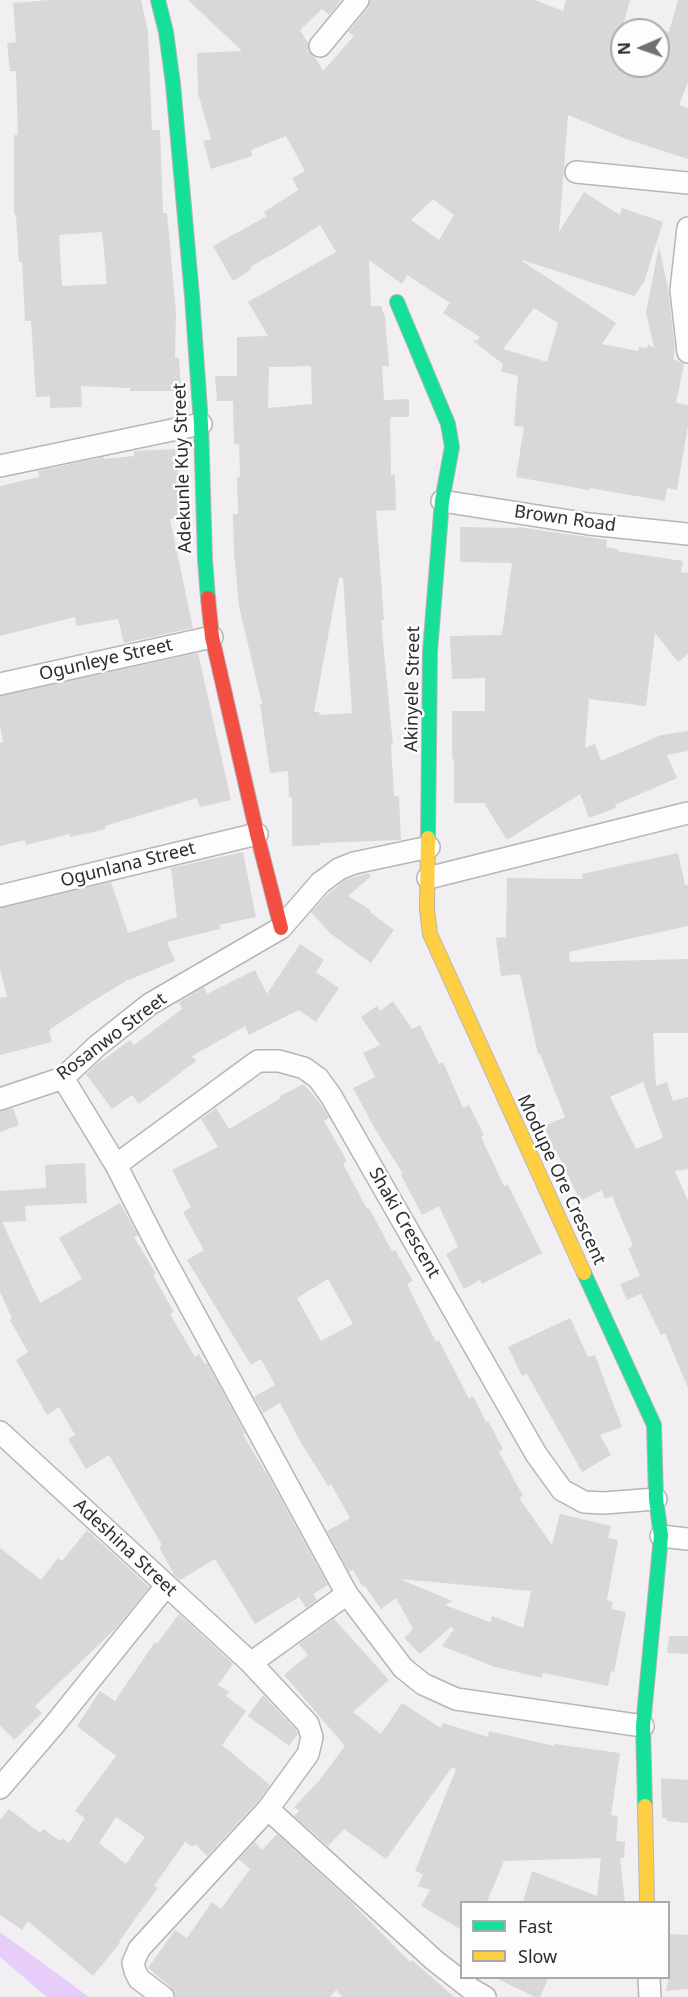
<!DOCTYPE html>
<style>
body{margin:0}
#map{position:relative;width:688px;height:1997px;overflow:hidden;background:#f1eff2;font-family:"Noto Sans",sans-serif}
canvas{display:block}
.legend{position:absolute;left:460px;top:1901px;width:210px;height:78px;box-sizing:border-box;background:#fdfcff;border:2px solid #aaa9ab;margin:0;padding:8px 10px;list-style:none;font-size:18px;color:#2d2c2e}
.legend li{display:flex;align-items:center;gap:12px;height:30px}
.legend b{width:30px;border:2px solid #aaa9ab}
.north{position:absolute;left:610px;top:18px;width:60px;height:60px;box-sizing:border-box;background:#fdfcff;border:2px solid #aaa9ab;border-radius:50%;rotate:268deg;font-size:16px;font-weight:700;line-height:24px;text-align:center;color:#2d2c2e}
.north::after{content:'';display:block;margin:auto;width:21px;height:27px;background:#727073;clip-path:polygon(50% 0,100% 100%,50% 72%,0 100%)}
</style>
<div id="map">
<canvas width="688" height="1997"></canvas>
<ul class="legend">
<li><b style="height:8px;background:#16e098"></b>Fast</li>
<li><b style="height:8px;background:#ffcf43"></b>Slow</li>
</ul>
<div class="north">N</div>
</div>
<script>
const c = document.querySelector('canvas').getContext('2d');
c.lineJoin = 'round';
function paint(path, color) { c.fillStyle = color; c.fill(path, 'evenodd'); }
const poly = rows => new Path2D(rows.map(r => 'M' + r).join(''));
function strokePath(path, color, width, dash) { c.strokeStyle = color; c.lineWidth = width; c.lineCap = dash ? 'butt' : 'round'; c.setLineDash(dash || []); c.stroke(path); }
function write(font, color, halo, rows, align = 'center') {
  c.font = font + ' "Noto Sans",sans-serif'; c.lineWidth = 5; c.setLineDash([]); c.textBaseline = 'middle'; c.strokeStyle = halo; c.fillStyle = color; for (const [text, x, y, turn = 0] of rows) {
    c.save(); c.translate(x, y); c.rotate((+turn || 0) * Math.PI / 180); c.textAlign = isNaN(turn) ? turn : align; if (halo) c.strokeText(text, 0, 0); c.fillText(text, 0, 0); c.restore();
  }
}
paint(poly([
 [0,1932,89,1997,47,1997,0,1957]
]), '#e6cdfa');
paint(poly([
 [49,0,141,0,148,32,152,130,160,130,163,213,167,213,176,312,175,358,179,358,181,391,130,391,130,388,81,386,82,407,50,408,50,396,36,397,31,321,25,321,22,262,19,262,16,215,14,215,14,135,18,135,16,71,10,71,7,43,16,42,13,3],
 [102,232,107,284,62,286,59,235],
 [188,0,341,0,329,15,322,9,300,30,308,43,308,51,315,57,323,71,354,36,348,32,368,8,370,0,535,0,563,11,566,0,630,0,622,30,622,66,658,66,658,29,669,32,678,0,688,0,688,82,679,105,688,108,688,159,626,139,568,115,559,232,584,192,620,215,622,208,663,222,644,282,634,296,522,260,522,261,616,323,602,344,638,351,639,347,647,348,648,344,654,348,646,312,659,246,668,288,675,350,673,359,684,364,676,403,688,405,688,426,677,490,667,488,665,501,590,488,589,490,516,477,524,427,514,426,518,376,501,371,503,364,473,341,474,340,477,341,480,337,443,313,450,303,407,275,402,284,369,260,371,306,381,306,385,317,389,366,382,366,384,400,409,399,409,417,390,417,391,475,395,475,396,510,376,511,384,620,381,620,393,745,391,745,394,796,399,796,401,840,320,843,320,845,292,846,292,797,289,797,288,771,270,773,260,704,262,704,239,606,234,552,233,514,238,514,237,477,240,477,239,444,234,444,233,401,217,401,215,376,237,376,237,337,268,336,248,302,336,252,320,225,286,247,250,267,252,269,233,281,213,246,267,216,264,212,298,190,292,178,305,171,286,136,251,150,252,156,211,169,203,141,211,139,198,93,197,53,242,51],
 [433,199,454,215,439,240,411,220],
 [534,308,558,323,547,362,503,349],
 [311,366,312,404,268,408,269,367],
 [339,577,343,578,352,713,320,715,319,712,314,712],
 [177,449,180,518,170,519,193,628,124,643,118,619,76,626,75,617,0,636,0,486,39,477,38,471,104,457,104,459,134,456,134,451],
 [460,527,517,528,518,527,607,540,606,547,618,549,617,551,683,561,681,572,688,573,688,654,678,662,655,633,646,706,589,699,585,748,595,744,601,761,661,735,688,731,688,751,667,755,677,778,615,805,616,808,589,818,580,794,507,840,484,803,454,803,454,759,452,759,452,711,485,711,485,678,452,679,450,636,502,635,512,563,460,562],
 [198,653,231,800,200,807,197,798,105,826,106,829,70,837,70,834,26,845,25,840,0,846,0,743,3,742,0,725,0,696],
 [243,852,256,917,219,925,220,929,167,942,175,961,126,981,93,1001,49,1030,52,1042,0,1055,0,998,7,997,0,969,0,908,111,882,128,933,177,917,171,868],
 [678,853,685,885,688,885,688,926,569,952,570,962,688,959,688,1033,653,1033,656,1086,667,1082,673,1101,688,1097,688,1169,675,1171,688,1201,688,1388,665,1333,661,1335,641,1294,627,1300,620,1284,640,1276,628,1248,633,1246,612,1196,605,1199,602,1190,580,1201,556,1150,554,1151,544,1126,565,1117,540,1054,538,1054,520,974,501,976,496,938,506,937,507,878,583,879,582,874],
 [643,1082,663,1138,636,1149,610,1097],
 [368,873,371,876,348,896,371,910,370,912,394,930,371,963,331,934,311,912,326,896,345,880],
 [300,944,324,960,316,972,339,988,316,1022,299,1010,249,1035,245,1026,192,1056,196,1061,139,1104,132,1095,112,1109,86,1074,101,1060,102,1061,130,1040,134,1045,182,1009,179,1002,204,987,207,994,255,970,267,994],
 [393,1001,412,1029,420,1025,439,1064,443,1062,463,1108,469,1105,484,1135,481,1137,504,1186,508,1185,542,1253,482,1284,480,1280,464,1289,446,1254,458,1247,439,1206,422,1215,401,1175,403,1174,375,1129,353,1088,375,1077,363,1053,380,1045,361,1017,377,1006,380,1011],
 [304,1084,320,1103,329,1118,324,1121,347,1161,343,1164,367,1209,369,1208,392,1251,395,1250,413,1281,407,1284,436,1342,439,1340,469,1399,473,1396,486,1422,488,1421,503,1449,499,1452,523,1496,519,1498,552,1545,560,1514,611,1526,608,1538,618,1540,607,1600,613,1602,611,1609,626,1612,614,1672,611,1671,608,1686,543,1673,542,1678,495,1667,442,1646,454,1629,451,1627,420,1654,404,1638,413,1629,396,1598,381,1609,364,1585,362,1586,353,1570,349,1572,327,1531,350,1518,331,1484,328,1486,300,1441,280,1403,263,1413,254,1397,275,1385,261,1359,251,1365,187,1260,204,1250,183,1212,191,1207,172,1170,218,1147,201,1119,216,1108,229,1129,281,1098,280,1096],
 [328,1279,353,1324,321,1341,297,1298],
 [400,1579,531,1591,523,1628,492,1616,490,1622,445,1605,452,1601],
 [13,1108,19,1125,0,1132,0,1111],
 [85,1163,87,1203,25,1206,26,1221,2,1222,40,1303,82,1279,59,1238,120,1203,138,1235,134,1237,156,1274,153,1275,174,1312,170,1314,195,1357,199,1354,205,1364,207,1363,245,1433,243,1435,267,1474,328,1585,313,1594,317,1600,306,1608,299,1597,255,1624,215,1559,180,1580,175,1576,159,1547,162,1545,109,1455,86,1469,68,1439,75,1435,59,1407,47,1415,16,1360,28,1352,10,1320,12,1318,0,1292,0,1191,46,1188,45,1165],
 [570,1318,588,1357,595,1355,622,1427,600,1435,611,1455,582,1472,527,1374,522,1376,508,1347],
 [87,1530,149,1587,116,1628,35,1706,42,1713,14,1740,0,1725,0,1548,41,1580,58,1558,62,1561],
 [179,1614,233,1664,218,1685,229,1692,226,1696,246,1711,222,1745,270,1785,258,1801,207,1856,195,1844,193,1847,185,1842,154,1886,158,1888,137,1916,119,1942,120,1943,93,1976,28,1921,22,1930,0,1915,0,1820,9,1809,40,1833,43,1829,60,1841,62,1838,69,1843,85,1818,75,1811,116,1756,77,1726,100,1691,115,1701,155,1642,157,1644],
 [116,1817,145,1837,126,1864,99,1843],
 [334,1619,389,1680,353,1712,381,1734,402,1703,441,1728,443,1723,488,1737,489,1731,554,1746,554,1744,620,1753,611,1815,618,1816,616,1841,625,1842,624,1858,620,1858,625,1902,523,1902,532,1871,597,1896,601,1858,504,1861,487,1902,462,1902,462,1930,421,1906,430,1890,418,1886,423,1874,415,1871,456,1769,452,1767,386,1859,344,1829,328,1846,294,1816,299,1811,294,1807,318,1782,345,1746,284,1675,308,1655,299,1644],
 [669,1636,688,1636,688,1654,667,1653],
 [263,1695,297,1731,298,1734,289,1746,248,1716],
 [661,1778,688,1780,688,1823,667,1821,667,1818,662,1818],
 [277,1834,347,1898,410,1962,412,1960,454,1997,343,1997,336,1990,330,1997,176,1997,171,1987,148,1968,175,1930,187,1938,212,1902,221,1909,250,1869,239,1859,255,1842,262,1850],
 [669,1934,688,1935,688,1989,666,1991,669,1977],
 [494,1977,549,1977,540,1997,535,1997]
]), '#d8d7d9');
const street = poly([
 [320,46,358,0],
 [576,172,688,183],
 [688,228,681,290,688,352],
 [0,466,201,424],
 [442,501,589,524,688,534],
 [0,684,212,637],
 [428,878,688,813],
 [0,896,257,834],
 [63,1078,116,1165,159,1249,347,1594,403,1668,423,1684,456,1699,643,1726],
 [0,1099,63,1078,97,1046,150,1004,281,928,320,883,339,869,354,863,429,847],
 [116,1165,258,1061,279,1061,304,1068,318,1078,331,1096,536,1454,562,1490,584,1502,604,1503,656,1499],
 [0,1432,251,1663,308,1724,312,1737,308,1754,268,1809,139,1949,133,1963,135,1971,139,1979,163,1997],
 [661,1536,688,1539],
 [251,1663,347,1594],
 [0,1788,54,1725,166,1586],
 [268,1809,434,1960,471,1989,485,1997],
 [649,1978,650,1997]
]);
const fast = poly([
 [158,0,166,32,173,84,192,296,201,424,205,560,208,598],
 [397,302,448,424,452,447,442,501,430,652,428,838],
 [584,1273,654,1425,656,1499,661,1536,643,1726,645,1806]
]);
const slow = poly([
 [428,838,427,909,430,934,584,1273],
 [645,1806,647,1902]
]);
const jam = poly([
 [208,598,212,637,257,834,281,928]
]);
strokePath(street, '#b6b5b7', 24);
strokePath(fast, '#b6b5b7', 16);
strokePath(slow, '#b6b5b7', 16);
strokePath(jam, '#b6b5b7', 16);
strokePath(street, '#fdfdfd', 21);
strokePath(fast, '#16e098', 14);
strokePath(slow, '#ffcf43', 14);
strokePath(jam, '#f24e42', 14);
write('18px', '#2d2c2e', '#fdfcff', [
 ["Adekunle Kuy Street",183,468,-92],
 ["Brown Road",565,519,8],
 ["Ogunleye Street",106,660,-13],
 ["Akinyele Street",413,689,-89],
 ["Ogunlana Street",128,865,-14],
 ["Rosanwo Street",112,1037,-37],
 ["Modupe Ore Crescent",561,1180,65],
 ["Shaki Crescent",404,1223,60],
 ["Adeshina Street",125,1548,43]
]);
</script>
